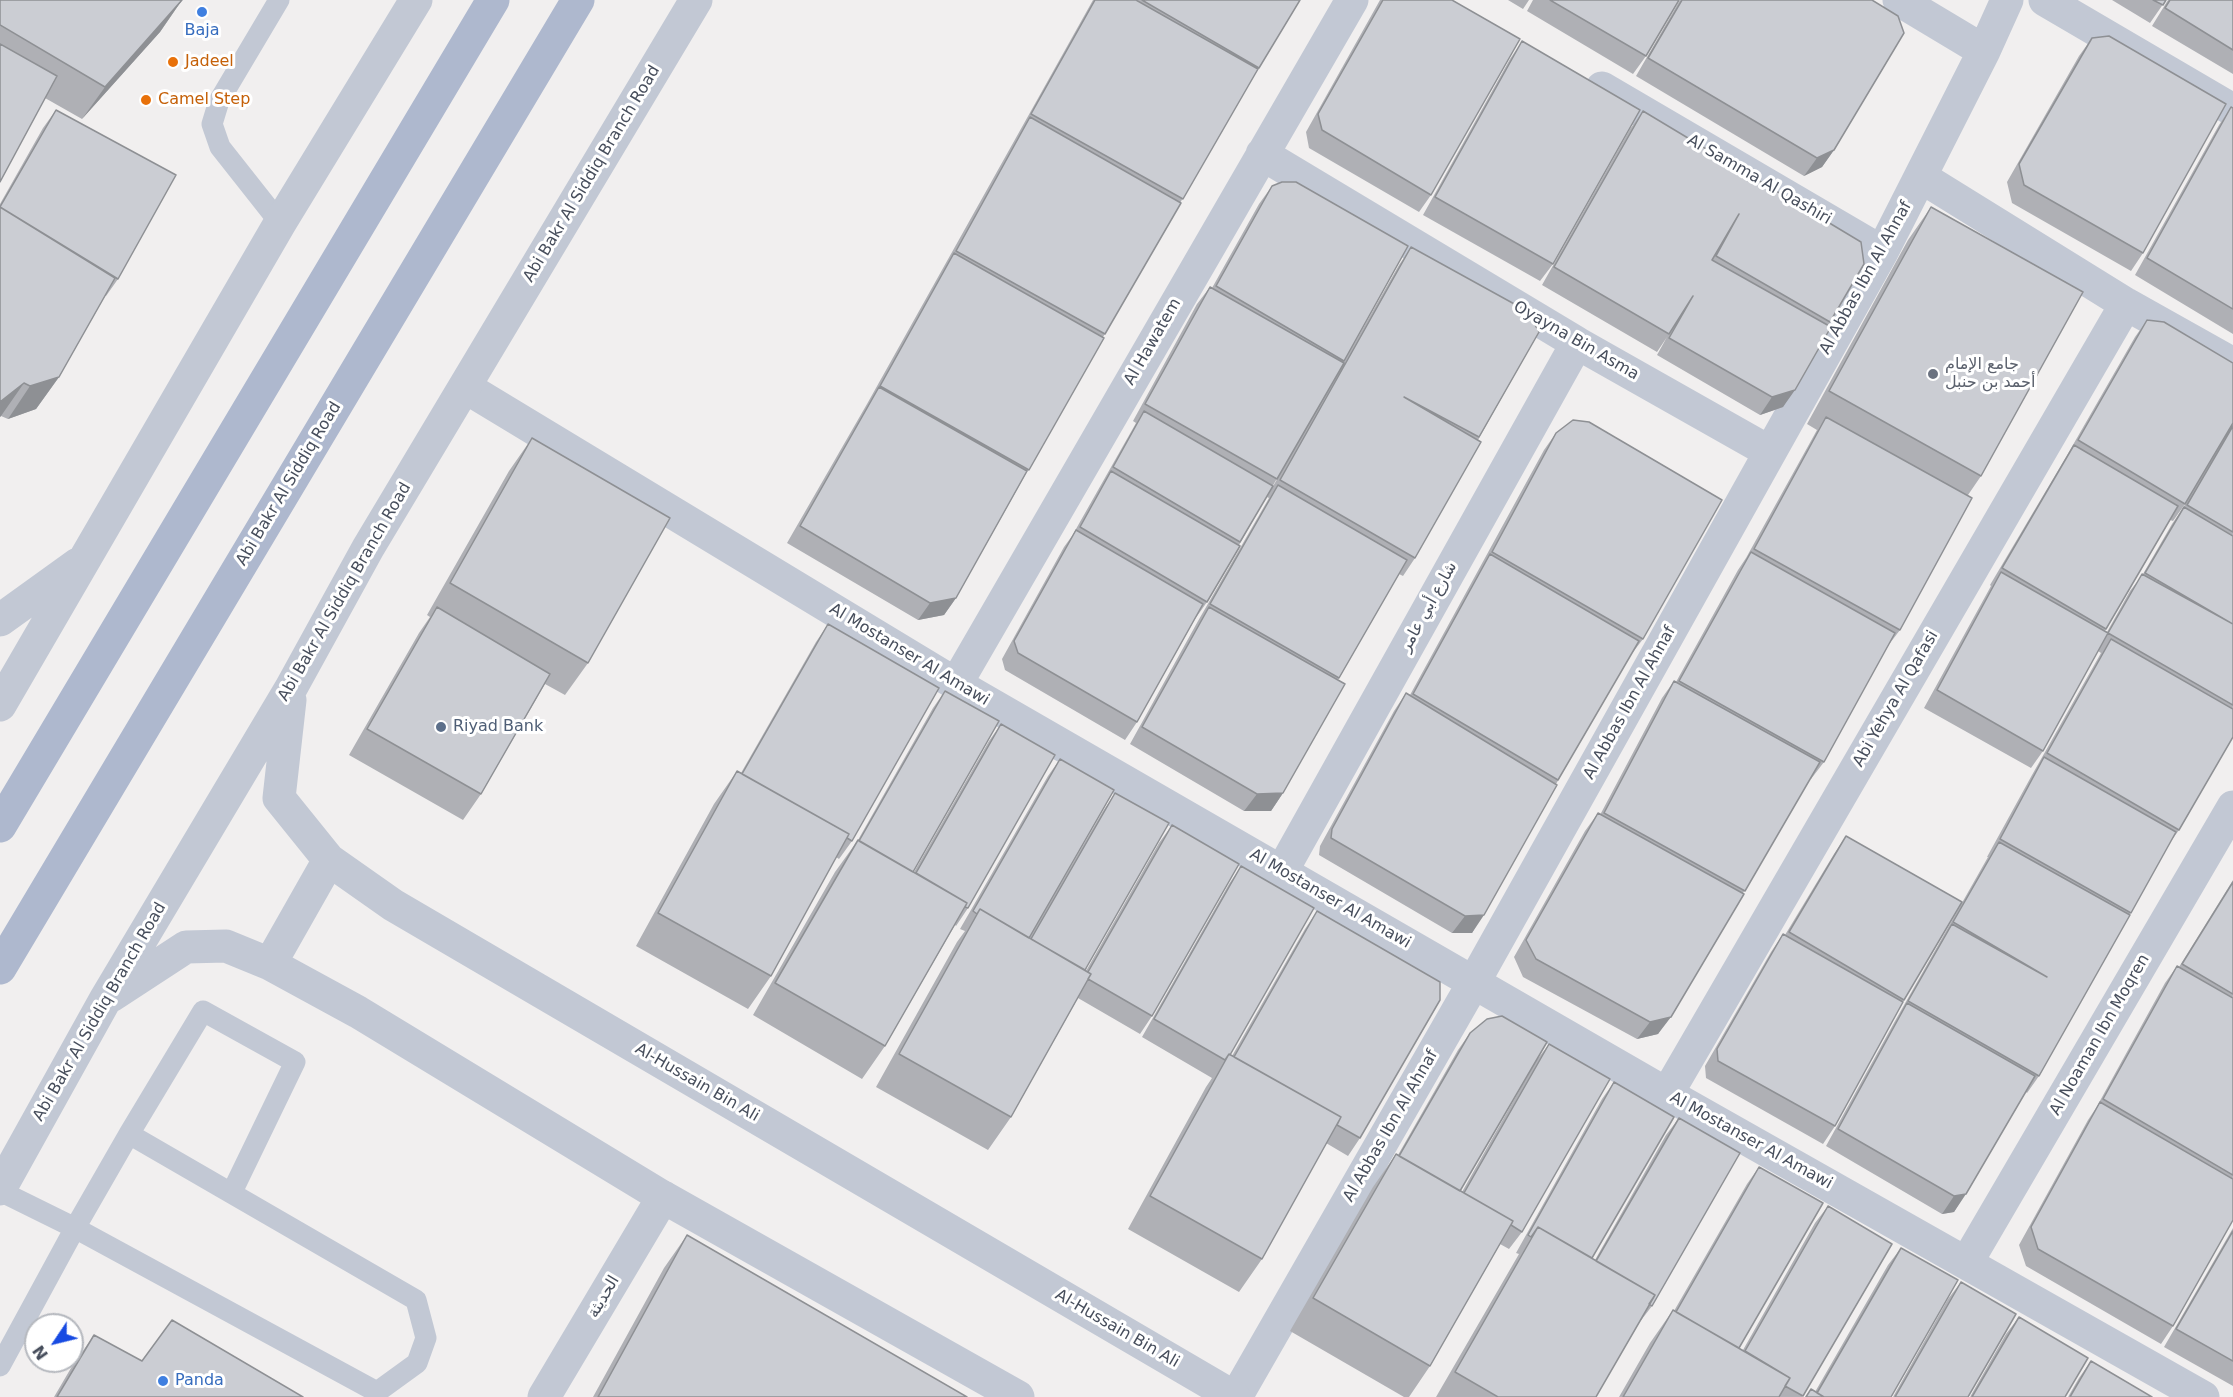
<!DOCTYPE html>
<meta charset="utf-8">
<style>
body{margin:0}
#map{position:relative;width:2233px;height:1397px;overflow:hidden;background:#f1efef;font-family:"DejaVu Sans",sans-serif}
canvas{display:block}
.north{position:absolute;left:24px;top:1313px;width:60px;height:60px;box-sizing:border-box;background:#fff;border:2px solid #b5b8be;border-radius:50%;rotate:235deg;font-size:16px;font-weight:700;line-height:24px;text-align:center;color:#474e5c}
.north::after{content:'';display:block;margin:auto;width:21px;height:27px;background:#184be2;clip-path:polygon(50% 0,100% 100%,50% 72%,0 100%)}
</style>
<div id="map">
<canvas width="2233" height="1397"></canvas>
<div class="north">N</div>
</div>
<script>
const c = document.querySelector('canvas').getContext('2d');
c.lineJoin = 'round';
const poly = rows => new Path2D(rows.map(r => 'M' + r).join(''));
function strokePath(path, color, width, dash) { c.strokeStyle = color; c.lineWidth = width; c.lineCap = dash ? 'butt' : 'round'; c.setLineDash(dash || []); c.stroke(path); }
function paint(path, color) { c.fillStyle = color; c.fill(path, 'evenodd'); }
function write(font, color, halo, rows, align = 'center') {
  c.font = font + ' "DejaVu Sans","Noto Sans Arabic",sans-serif'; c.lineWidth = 6; c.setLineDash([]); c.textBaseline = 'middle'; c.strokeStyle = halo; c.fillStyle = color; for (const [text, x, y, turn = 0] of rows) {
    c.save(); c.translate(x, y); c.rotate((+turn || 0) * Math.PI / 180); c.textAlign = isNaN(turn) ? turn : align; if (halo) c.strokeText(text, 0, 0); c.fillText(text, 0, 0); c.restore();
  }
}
strokePath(poly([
 [279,0,219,101,212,124,220,147,280,223],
 [129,1134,203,1011,295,1062,232,1192],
 [0,1191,75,1228,377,1392,417,1363,426,1338,416,1300,129,1134,75,1228,0,1366]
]), '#c2c8d4', 21);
strokePath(poly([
 [1899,0,1984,51],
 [2045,0,2233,110],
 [1602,88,1882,252],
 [1262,154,1577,343,1768,451],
 [1921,177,2126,304,2233,364],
 [465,387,956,684,1667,1094,2203,1397],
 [956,684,1352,0],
 [1282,871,1577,343],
 [1667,1094,2126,304],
 [1967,1262,2233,807],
 [544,1397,663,1197],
 [1236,1397,1474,982,1882,252,1984,51,2007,0]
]), '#c2c8d4', 33);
strokePath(poly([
 [0,620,78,564],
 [290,700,279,798,329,860,393,905,1234,1397],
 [0,705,280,223,416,0],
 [270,964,329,860],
 [111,996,186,947,226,946,270,964,358,1012,663,1197,1018,1397],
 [0,1189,105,1000,291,688,368,548,696,0]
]), '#c2c8d4', 33);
strokePath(poly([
 [0,826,493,0],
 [0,968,578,0]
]), '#aeb8ce', 33);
paint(poly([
 [0,0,182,0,160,32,82,119,45,98,0,182],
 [1093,0,1300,0,1258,69,1180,203,1181,203,1103,337,956,598,944,615,918,620,787,543,867,404],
 [1380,0,1452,0,1431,195,1419,212,1309,148,1306,132],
 [1508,0,1529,0,1523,9],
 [1533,0,1679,0,1646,56,1633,74,1527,11],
 [1680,0,1872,0,1834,150,1822,167,1804,176,1636,76],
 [2112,0,2166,0,2150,23],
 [2168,0,2233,0,2233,74,2152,26],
 [2092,38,2143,253,2131,271,2012,203,2007,182,2079,56],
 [1522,41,1553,264,1540,281,1423,215,1510,59],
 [2231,107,2233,108,2233,334,2135,275,2219,125],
 [56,110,118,279,106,296,105,296,59,377,36,409,8,419,1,416,0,417,0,204,43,128],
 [1643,111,1830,322,1783,407,1760,415,1657,355,1667,337,1657,352,1542,285,1630,129],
 [1272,186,1408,246,1343,363,1399,265,1411,247,1539,332,1478,440,1415,558,1403,576,1399,574,1338,680,1283,793,1271,811,1244,811,1130,744,1198,621,1269,498,1267,497,1328,389,1239,545,1207,602,1195,619,1137,722,1125,740,1005,670,1002,659,1064,547,1072,536,1136,423,1133,421,1197,304,1210,287,1212,288,1259,204],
 [1931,207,1981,476,1968,495,1900,630,1887,647,1824,762,1811,779,1810,779,1743,893,1658,1034,1637,1039,1523,977,1514,957,1585,831,1598,813,1600,815,1662,698,1674,681,1676,682,1738,570,1746,558,1817,430,1807,424,1908,240],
 [2147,320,2185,504,2173,521,2170,520,2105,631,2107,632,2130,591,2143,574,2172,524,2183,508,2233,423,2233,737,2179,830,2169,844,2039,1076,2027,1093,2026,1092,1954,1212,1942,1214,1826,1146,1895,1021,1988,857,1987,857,2032,775,2101,653,2098,651,2043,751,2031,768,1924,708,1991,586,1990,585,2066,457,2135,337],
 [1556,433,1643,639,1630,656,1556,784,1472,933,1452,933,1319,855,1320,846,1394,711,1406,693,1410,695,1544,450],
 [532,438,588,663,565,695,545,684,481,794,463,820,349,755,419,633,430,617,427,615,509,471],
 [828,624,852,841,839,859,836,857,771,976,748,1009,636,946,714,804,737,771,741,773,816,642],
 [945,691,913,872,914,872,989,741,1001,724,968,908,956,926,955,925,885,1046,862,1079,753,1015,835,872,858,840,933,708],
 [1060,759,1029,938,1103,811,1115,793,1086,971,1159,843,1172,825,1152,1016,1140,1034,1078,998,1011,1117,988,1150,876,1087,957,942,965,931,960,929,1048,776],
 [1846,836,1962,902,1903,1002,1835,1126,1823,1144,1706,1078,1705,1066,1771,952,1783,934,1785,935,1834,854],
 [1241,866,1230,1055,1232,1056,1305,929,1317,911,1360,1138,1348,1156,1326,1143,1262,1259,1239,1292,1128,1229,1206,1087,1212,1078,1142,1037,1229,884],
 [2233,880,2233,1220,2173,1326,2161,1344,2026,1266,2019,1245,2088,1120,2096,1108,2165,983,2177,966,2179,967],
 [1470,1033,1460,1191,1462,1192,1536,1061,1549,1044,1522,1232,1509,1249,1500,1244,1430,1366,1409,1397,1404,1397,1290,1331,1373,1187,1396,1154,1398,1155,1458,1050],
 [1614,1082,1592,1258,1595,1260,1666,1135,1679,1118,1652,1306,1639,1323,1596,1397,1436,1397,1519,1254,1516,1253,1602,1099],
 [1759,1167,1739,1348,1743,1350,1815,1223,1828,1206,1892,1244,1802,1397,1619,1397,1650,1343,1673,1310,1674,1311,1747,1184],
 [2233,1228,2233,1386,2164,1347],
 [687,1235,967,1397,593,1397,664,1268],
 [1901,1248,1891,1397,1805,1397,1811,1389,1815,1392,1888,1265],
 [1961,1282,1968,1397,1893,1397,1948,1299],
 [2019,1317,2065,1397,1970,1397,2006,1334],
 [94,1335,142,1361,303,1397,54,1397,71,1368],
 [2091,1361,2152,1397,2068,1397,2079,1378]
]), '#afb0b5');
paint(poly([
 [182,0,160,32,82,119,105,87],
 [1834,150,1822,167,1804,176,1817,158],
 [59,377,36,409,8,419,30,386],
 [24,383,1,416,0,417,0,402],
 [1795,390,1783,407,1760,415,1772,397],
 [956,598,944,615,918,620,930,603],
 [1283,793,1271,811,1244,811,1257,794],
 [1484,915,1472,933,1452,933,1465,916],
 [1671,1017,1658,1034,1637,1039,1650,1022],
 [1966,1194,1954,1212,1942,1214,1954,1196]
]), '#8e9094');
const building = poly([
 [0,0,182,0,105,87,0,25,0,0],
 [1095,0,1136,0,1258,69,1183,199,1031,114,1095,0],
 [1142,0,1300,0,1259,68,1142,0],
 [1383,0,1452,0,1520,39,1431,195,1322,130,1318,114,1383,0],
 [1550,0,1679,0,1646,56,1550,0],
 [1682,0,1872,0,1898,16,1904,33,1834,150,1817,158,1648,58,1682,0],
 [2153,0,2166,0,2163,5,2153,0],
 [2170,0,2233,0,2233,50,2165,8,2170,0],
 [2109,36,2226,104,2143,253,2024,185,2019,164,2092,38,2109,36],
 [1522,41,1640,110,1553,264,1435,197,1522,41],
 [0,44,57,76,0,182,0,44],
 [2231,107,2233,108,2233,309,2147,258,2231,107],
 [56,110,176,175,118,279,0,207,56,110],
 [1643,111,1861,242,1864,264,1830,322,1716,256,1739,214,1712,260,1831,327,1795,390,1772,397,1669,338,1693,296,1669,334,1554,267,1643,111],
 [1030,117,1181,203,1105,334,956,251,1030,117],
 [1282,182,1296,182,1408,246,1344,361,1216,286,1272,186,1282,182],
 [0,207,115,278,59,377,30,386,24,383,0,402,0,207],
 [1931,207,2083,292,1981,476,1829,391,1931,207],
 [1411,247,1527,311,1539,332,1479,437,1404,397,1481,442,1415,558,1280,480,1411,247],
 [954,253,1104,338,1029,470,880,386,954,253],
 [1210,287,1344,363,1277,479,1145,404,1210,287],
 [2147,320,2164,322,2233,363,2233,423,2185,504,2078,440,2147,320],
 [879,387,1027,471,956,598,930,603,800,526,879,387],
 [1144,411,1273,486,1240,542,1113,467,1144,411],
 [1826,417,1972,498,1900,630,1754,549,1826,417],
 [1573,420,1589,422,1722,500,1643,639,1492,552,1556,433,1573,420],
 [2233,426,2233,532,2187,505,2233,426],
 [532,438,670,518,588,663,450,583,532,438],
 [2074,445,2178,506,2106,629,2002,568,2074,445],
 [1111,471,1240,546,1207,602,1080,527,1111,471],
 [1278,485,1407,560,1339,678,1210,604,1278,485],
 [2184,507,2233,536,2233,624,2145,573,2184,507],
 [1076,530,1203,604,1137,722,1018,653,1014,641,1076,530],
 [1751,552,1895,633,1824,762,1679,681,1751,552],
 [1490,554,1639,641,1558,780,1413,694,1490,554],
 [2001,572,2108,633,2043,751,1937,690,2001,572],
 [2142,574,2233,624,2233,705,2108,633,2142,574],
 [437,607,550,674,481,794,367,729,437,607],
 [1209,607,1345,684,1283,793,1257,794,1142,727,1209,607],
 [828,624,939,688,852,841,847,838,849,834,742,774,828,624],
 [2111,639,2233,709,2233,737,2179,830,2047,753,2111,639],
 [1674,681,1820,762,1745,891,1604,813,1674,681],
 [945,691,999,721,913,872,859,841,945,691],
 [1406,693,1557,785,1484,915,1465,916,1331,838,1332,829,1406,693],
 [1001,724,1055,755,968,908,965,907,967,903,916,873,1001,724],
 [2044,757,2176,832,2131,913,2000,839,2044,757],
 [1060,759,1114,790,1029,938,980,909,977,914,973,911,1060,759],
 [737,771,849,834,771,976,658,913,737,771],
 [1115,793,1169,823,1085,970,1031,939,1115,793],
 [1598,813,1744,894,1671,1017,1650,1022,1536,959,1526,940,1598,813],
 [1172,825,1239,864,1152,1016,1088,979,1091,974,1088,972,1172,825],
 [1846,836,1962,902,1904,1000,1789,932,1846,836],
 [858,840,967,903,885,1046,775,983,858,840],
 [1999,842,2130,915,2039,1076,1908,1001,1952,924,2047,977,1953,922,1999,842],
 [1241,866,1314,908,1230,1055,1229,1054,1225,1060,1154,1019,1241,866],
 [2233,882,2233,994,2182,964,2233,882],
 [980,909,1091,974,1011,1117,899,1054,980,909],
 [1317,911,1440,982,1440,1000,1360,1138,1337,1125,1341,1117,1234,1057,1317,911],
 [1783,934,1903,1002,1835,1126,1718,1061,1717,1049,1783,934],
 [2177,966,2233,998,2233,1175,2103,1099,2177,966],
 [1907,1003,2035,1076,1966,1194,1954,1196,1838,1129,1907,1003],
 [1502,1016,1547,1042,1460,1191,1399,1156,1470,1033,1487,1019,1502,1016],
 [1549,1044,1610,1079,1522,1232,1511,1225,1513,1221,1464,1193,1549,1044],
 [1229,1054,1341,1117,1262,1259,1150,1196,1229,1054],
 [1614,1082,1674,1117,1592,1258,1538,1227,1531,1237,1528,1235,1614,1082],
 [2100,1102,2233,1179,2233,1220,2173,1326,2038,1249,2031,1227,2100,1102],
 [1679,1118,1740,1153,1652,1306,1649,1304,1655,1295,1596,1261,1679,1118],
 [1396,1154,1513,1221,1430,1366,1313,1298,1396,1154],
 [1759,1167,1823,1203,1739,1348,1676,1312,1759,1167],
 [1828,1206,1892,1244,1803,1396,1785,1386,1790,1378,1745,1351,1828,1206],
 [1538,1227,1655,1295,1596,1397,1498,1397,1455,1372,1538,1227],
 [2233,1231,2233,1361,2176,1329,2233,1231],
 [687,1235,967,1397,598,1397,687,1235],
 [1901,1248,1958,1280,1891,1397,1824,1397,1817,1393,1901,1248],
 [1961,1282,2016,1314,1968,1397,1895,1397,1961,1282],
 [1673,1310,1790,1378,1779,1397,1623,1397,1673,1310],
 [2019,1317,2088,1358,2065,1397,1972,1397,2019,1317],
 [172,1320,303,1397,57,1397,94,1335,142,1361,172,1320],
 [2091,1361,2152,1397,2070,1397,2091,1361],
 [1811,1389,1824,1397,1806,1397,1811,1389]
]);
paint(building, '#cbcdd3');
strokePath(building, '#8e9094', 1.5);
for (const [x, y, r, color] of [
 [202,12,6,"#3f7fe0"],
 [173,62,6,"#e8710a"],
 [146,100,6,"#e8710a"],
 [1933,374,6,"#6b7280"],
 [441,727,6,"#5c6f8a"],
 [163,1381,6,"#3f7fe0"]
]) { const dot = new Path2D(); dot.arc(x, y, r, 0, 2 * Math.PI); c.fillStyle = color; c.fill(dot); strokePath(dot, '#fff', 2); }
write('16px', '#366cbe', '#fff', [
 ["Baja",202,31],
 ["Panda",175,1381,"left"]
]);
write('16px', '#c56008', '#fff', [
 ["Jadeel",185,62],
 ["Camel Step",158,100]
], 'left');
write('16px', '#474e5c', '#fff', [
 ["Abi Bakr Al Siddiq Branch Road",592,174,-59],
 ["Al Samma Al Qashiri",1759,180,30],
 ["Al Abbas Ibn Al Ahnaf",1866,278,-61],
 ["Oyayna Bin Asma",1576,341,30],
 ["Al Hawatem",1153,342,-60],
 ["Abi Bakr Al Siddiq Road",289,484,-59],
 ["Abi Bakr Al Siddiq Branch Road",345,592,-60],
 ["شارع أبي عامر",1429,607,-61],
 ["Al Mostanser Al Amawi",909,655,31],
 ["Abi Yehya Al Qafasi",1896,699,-60],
 ["Al Abbas Ibn Al Ahnaf",1630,703,-61],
 ["Al Mostanser Al Amawi",1330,899,30],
 ["Abi Bakr Al Siddiq Branch Road",100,1012,-60],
 ["Al Noaman Ibn Moqren",2100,1035,-60],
 ["Al-Hussain Bin Ali",697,1083,30],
 ["Al Abbas Ibn Al Ahnaf",1391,1126,-60],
 ["Al Mostanser Al Amawi",1751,1141,29],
 ["الحديثة",604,1297,-59],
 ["Al-Hussain Bin Ali",1117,1329,30]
]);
write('16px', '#5b616d', '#fff', [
 ["جامع الإمام",1945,365],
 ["أحمد بن حنبل",1945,383]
], 'left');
write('16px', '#4e5e75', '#fff', [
 ["Riyad Bank",453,727]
], 'left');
</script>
